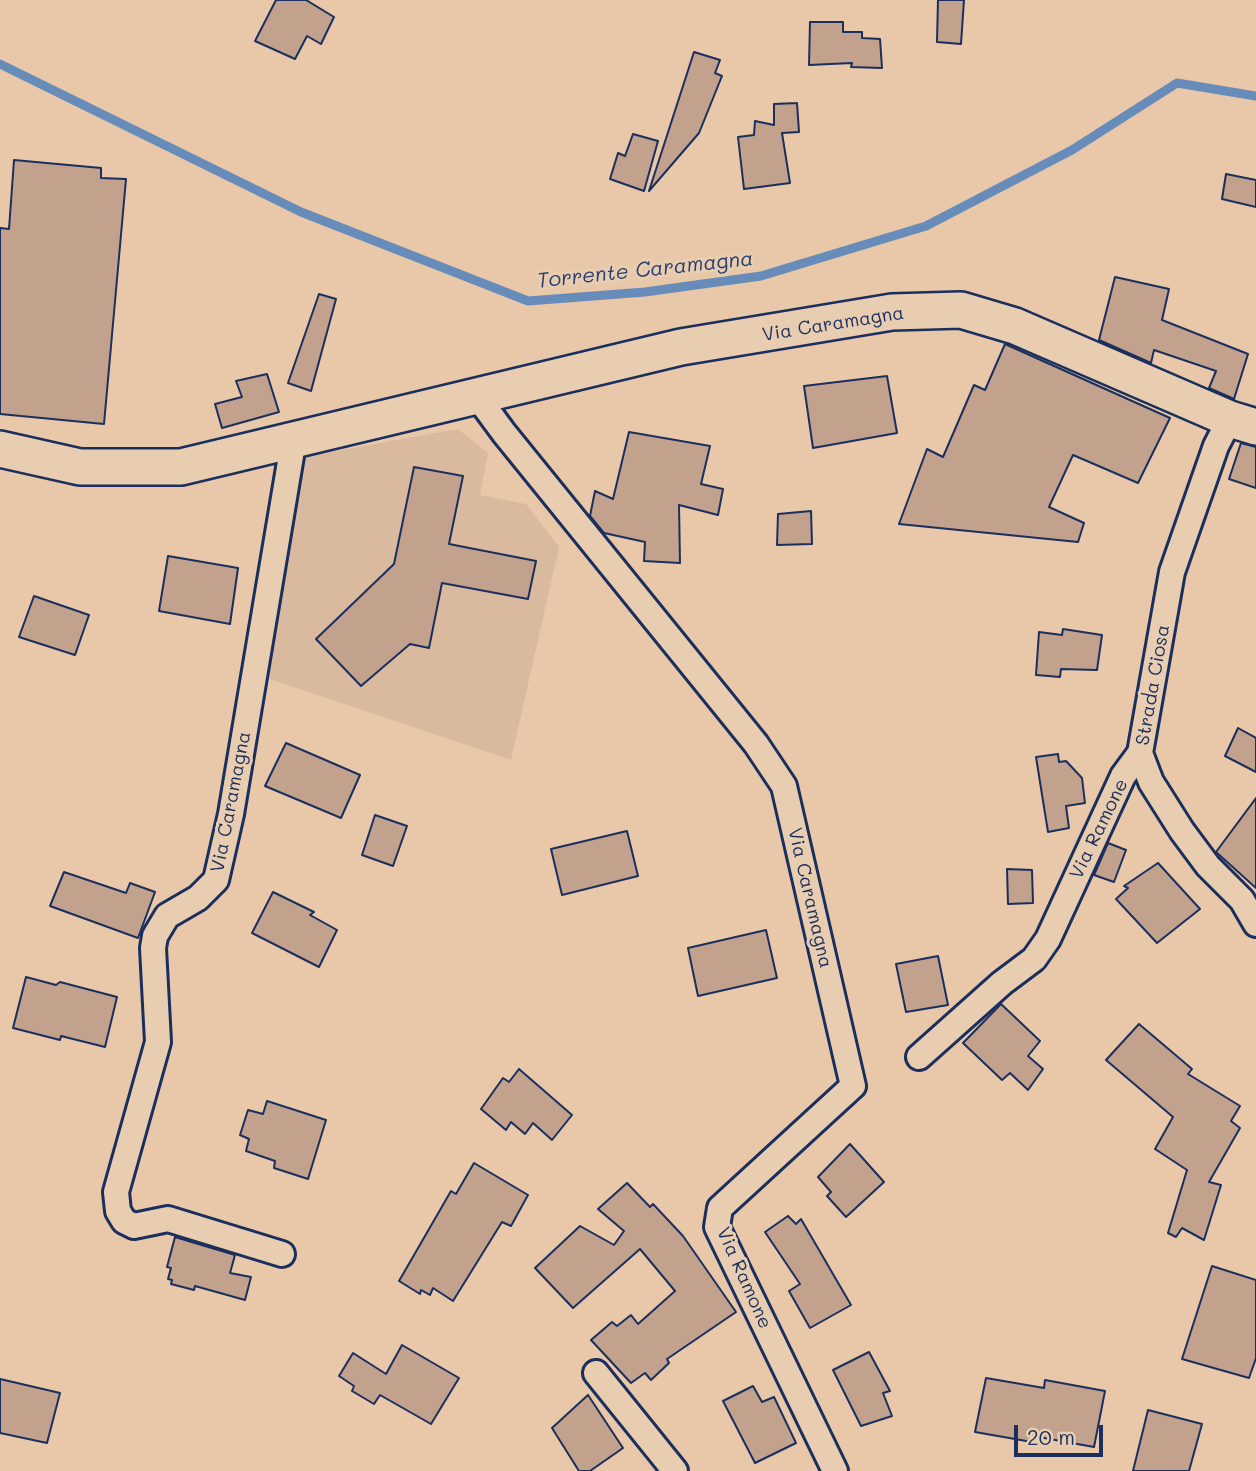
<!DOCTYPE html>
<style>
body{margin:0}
#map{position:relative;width:1256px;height:1471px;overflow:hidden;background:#e8c8a8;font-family:Mali,sans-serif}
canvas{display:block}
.scale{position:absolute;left:1014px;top:1425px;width:89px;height:32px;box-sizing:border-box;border:4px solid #1b2f5e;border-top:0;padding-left:9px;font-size:21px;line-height:24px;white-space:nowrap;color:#1b2f5e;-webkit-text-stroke:5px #e9cdb0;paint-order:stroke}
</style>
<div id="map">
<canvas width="1256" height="1471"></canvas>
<div class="scale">20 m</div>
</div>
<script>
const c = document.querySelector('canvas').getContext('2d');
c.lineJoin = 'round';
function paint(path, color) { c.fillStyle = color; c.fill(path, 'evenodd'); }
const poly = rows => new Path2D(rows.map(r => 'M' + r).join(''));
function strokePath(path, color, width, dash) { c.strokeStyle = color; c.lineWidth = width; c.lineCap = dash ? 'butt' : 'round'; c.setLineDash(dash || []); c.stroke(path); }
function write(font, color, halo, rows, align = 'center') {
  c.font = font + ' Mali,sans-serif'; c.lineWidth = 6; c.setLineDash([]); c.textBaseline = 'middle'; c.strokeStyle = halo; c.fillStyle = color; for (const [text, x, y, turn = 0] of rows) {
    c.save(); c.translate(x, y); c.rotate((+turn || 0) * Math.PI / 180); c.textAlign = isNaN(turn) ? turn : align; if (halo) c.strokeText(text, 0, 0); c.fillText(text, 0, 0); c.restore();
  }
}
paint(poly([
 [458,429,488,453,480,495,526,504,559,547,511,760,267,678,303,457]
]), '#d9ba9f');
strokePath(poly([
 [0,64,301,212,528,301,645,292,761,276,926,226,1072,150,1177,83,1256,96]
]), '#678cb9', 9);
const building = poly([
 [276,0,306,0,334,17,321,44,307,36,295,59,255,41,276,0],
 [938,0,964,0,961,44,937,42,938,0],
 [810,22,843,22,843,32,862,32,862,38,880,39,882,68,851,67,852,63,809,65,810,22],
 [694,52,720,60,715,73,722,76,699,133,649,191,694,52],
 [797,103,799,132,782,133,790,183,744,189,738,137,754,135,755,121,774,125,774,104,797,103],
 [633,134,658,141,644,191,610,179,618,153,625,156,633,134],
 [14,160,101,168,101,178,126,179,104,424,0,414,0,228,9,229,14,160],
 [1226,174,1256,180,1256,207,1222,199,1226,174],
 [1115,277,1169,289,1162,320,1248,354,1234,399,1209,388,1216,371,1154,350,1151,363,1099,340,1115,277],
 [319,294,336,299,311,391,288,383,319,294],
 [1005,344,1170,418,1138,483,1073,455,1049,507,1084,523,1078,542,899,524,927,449,943,457,974,385,985,390,1005,344],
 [267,374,279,412,222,428,215,404,242,397,236,381,267,374],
 [887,376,897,433,813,448,804,386,887,376],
 [629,432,710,446,701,484,723,489,718,515,679,505,680,563,644,561,645,542,604,533,590,516,595,491,613,499,629,432],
 [1241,443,1256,447,1256,488,1229,479,1241,443],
 [414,467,463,476,449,544,536,561,528,599,442,583,429,648,410,644,361,686,316,639,394,564,414,467],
 [811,511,812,544,777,545,778,514,811,511],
 [168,556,238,568,230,624,159,611,168,556],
 [34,596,89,615,75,655,19,637,34,596],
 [1063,629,1102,635,1097,670,1061,669,1060,677,1036,675,1039,632,1062,635,1063,629],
 [1238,728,1256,738,1256,772,1225,756,1238,728],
 [286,743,360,775,341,818,265,786,286,743],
 [1058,754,1059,762,1066,761,1082,778,1085,803,1066,806,1069,828,1048,832,1036,757,1058,754],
 [1256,798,1256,888,1216,852,1256,798],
 [375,815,407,826,393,866,362,855,375,815],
 [627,831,638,876,562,895,551,849,627,831],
 [1108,843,1126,850,1114,882,1094,875,1108,843],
 [1158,863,1200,909,1157,943,1116,899,1128,888,1124,886,1158,863],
 [1007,869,1032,870,1033,903,1008,904,1007,869],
 [64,872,126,893,130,883,155,892,138,938,50,906,64,872],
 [273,892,314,912,310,915,337,930,319,967,252,933,273,892],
 [766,930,777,978,698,996,688,948,766,930],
 [938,956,948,1005,906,1012,896,964,938,956],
 [26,977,56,985,60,982,117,997,105,1047,61,1036,60,1040,13,1028,26,977],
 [1001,1004,1040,1041,1028,1056,1043,1069,1028,1090,1010,1073,1002,1080,963,1043,1001,1004],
 [1139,1024,1192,1069,1188,1074,1240,1106,1231,1121,1240,1128,1209,1182,1221,1185,1204,1240,1182,1228,1176,1237,1168,1233,1187,1170,1155,1149,1173,1117,1106,1060,1139,1024],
 [519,1069,572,1115,552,1140,533,1123,525,1134,511,1122,506,1130,481,1109,503,1078,509,1082,519,1069],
 [267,1101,326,1120,308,1179,274,1168,275,1161,246,1151,249,1139,240,1135,248,1110,263,1114,267,1101],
 [850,1144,884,1182,846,1217,827,1196,831,1192,818,1177,850,1144],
 [474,1163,528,1195,511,1226,502,1222,453,1301,433,1288,430,1295,421,1290,420,1294,399,1281,451,1191,456,1194,474,1163],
 [627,1183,650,1207,653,1204,683,1236,736,1312,667,1359,669,1363,651,1380,645,1373,631,1383,591,1340,612,1322,617,1326,631,1315,638,1324,675,1291,640,1249,573,1308,535,1268,580,1226,614,1245,624,1231,598,1209,627,1183],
 [788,1216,796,1224,801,1219,851,1305,810,1328,789,1291,800,1284,765,1232,788,1216],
 [175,1237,235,1255,230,1273,251,1277,245,1300,195,1286,194,1290,171,1284,172,1280,168,1279,171,1268,167,1267,175,1237],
 [1212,1266,1256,1280,1256,1358,1249,1378,1182,1359,1212,1266],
 [402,1345,459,1378,431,1424,380,1395,374,1404,352,1391,354,1386,339,1376,353,1353,386,1374,402,1345],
 [869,1352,890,1391,883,1393,892,1416,861,1426,833,1370,869,1352],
 [986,1378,1044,1388,1045,1380,1105,1391,1094,1447,1033,1436,1032,1442,975,1432,986,1378],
 [0,1379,60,1393,47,1443,0,1433,0,1379],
 [753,1386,762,1402,774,1397,796,1443,755,1463,723,1401,753,1386],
 [588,1395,623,1448,590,1471,579,1471,552,1428,588,1395],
 [1148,1410,1202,1424,1189,1471,1133,1471,1148,1410]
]);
paint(building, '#c2a28d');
strokePath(building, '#1b2f5e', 2);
const street = poly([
 [476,395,504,433,756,744,784,786,853,1086,720,1208,717,1227,835,1471],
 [1230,419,1216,446,1172,572,1140,753,1151,782,1182,831,1208,866,1242,900,1256,924],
 [919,1057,1002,983,1034,959,1048,939,1123,776,1140,753],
 [282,1254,168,1219,134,1226,124,1221,118,1211,116,1192,158,1042,153,948,155,936,167,916,198,898,216,880,231,814,294,438],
 [596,1373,675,1471]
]);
const secondary = poly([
 [0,449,80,467,181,467,681,347,892,312,961,310,1015,326,1230,419,1256,427]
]);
strokePath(street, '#1b2f5e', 30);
strokePath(secondary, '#1b2f5e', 40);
strokePath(street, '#e9cdb0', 24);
strokePath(secondary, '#e9cdb0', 35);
write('19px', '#1b2f5e', '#e9cdb0', [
 ["Via Caramagna",833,324,-9],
 ["Strada Ciosa",1153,685,-80],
 ["Via Caramagna",231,802,-79],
 ["Via Ramone",1099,829,-64],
 ["Via Caramagna",810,898,77],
 ["Via Ramone",744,1278,66]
]);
write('italic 21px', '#283e6d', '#e9cdb0', [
 ["Torrente Caramagna",645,270,-6]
]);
</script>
